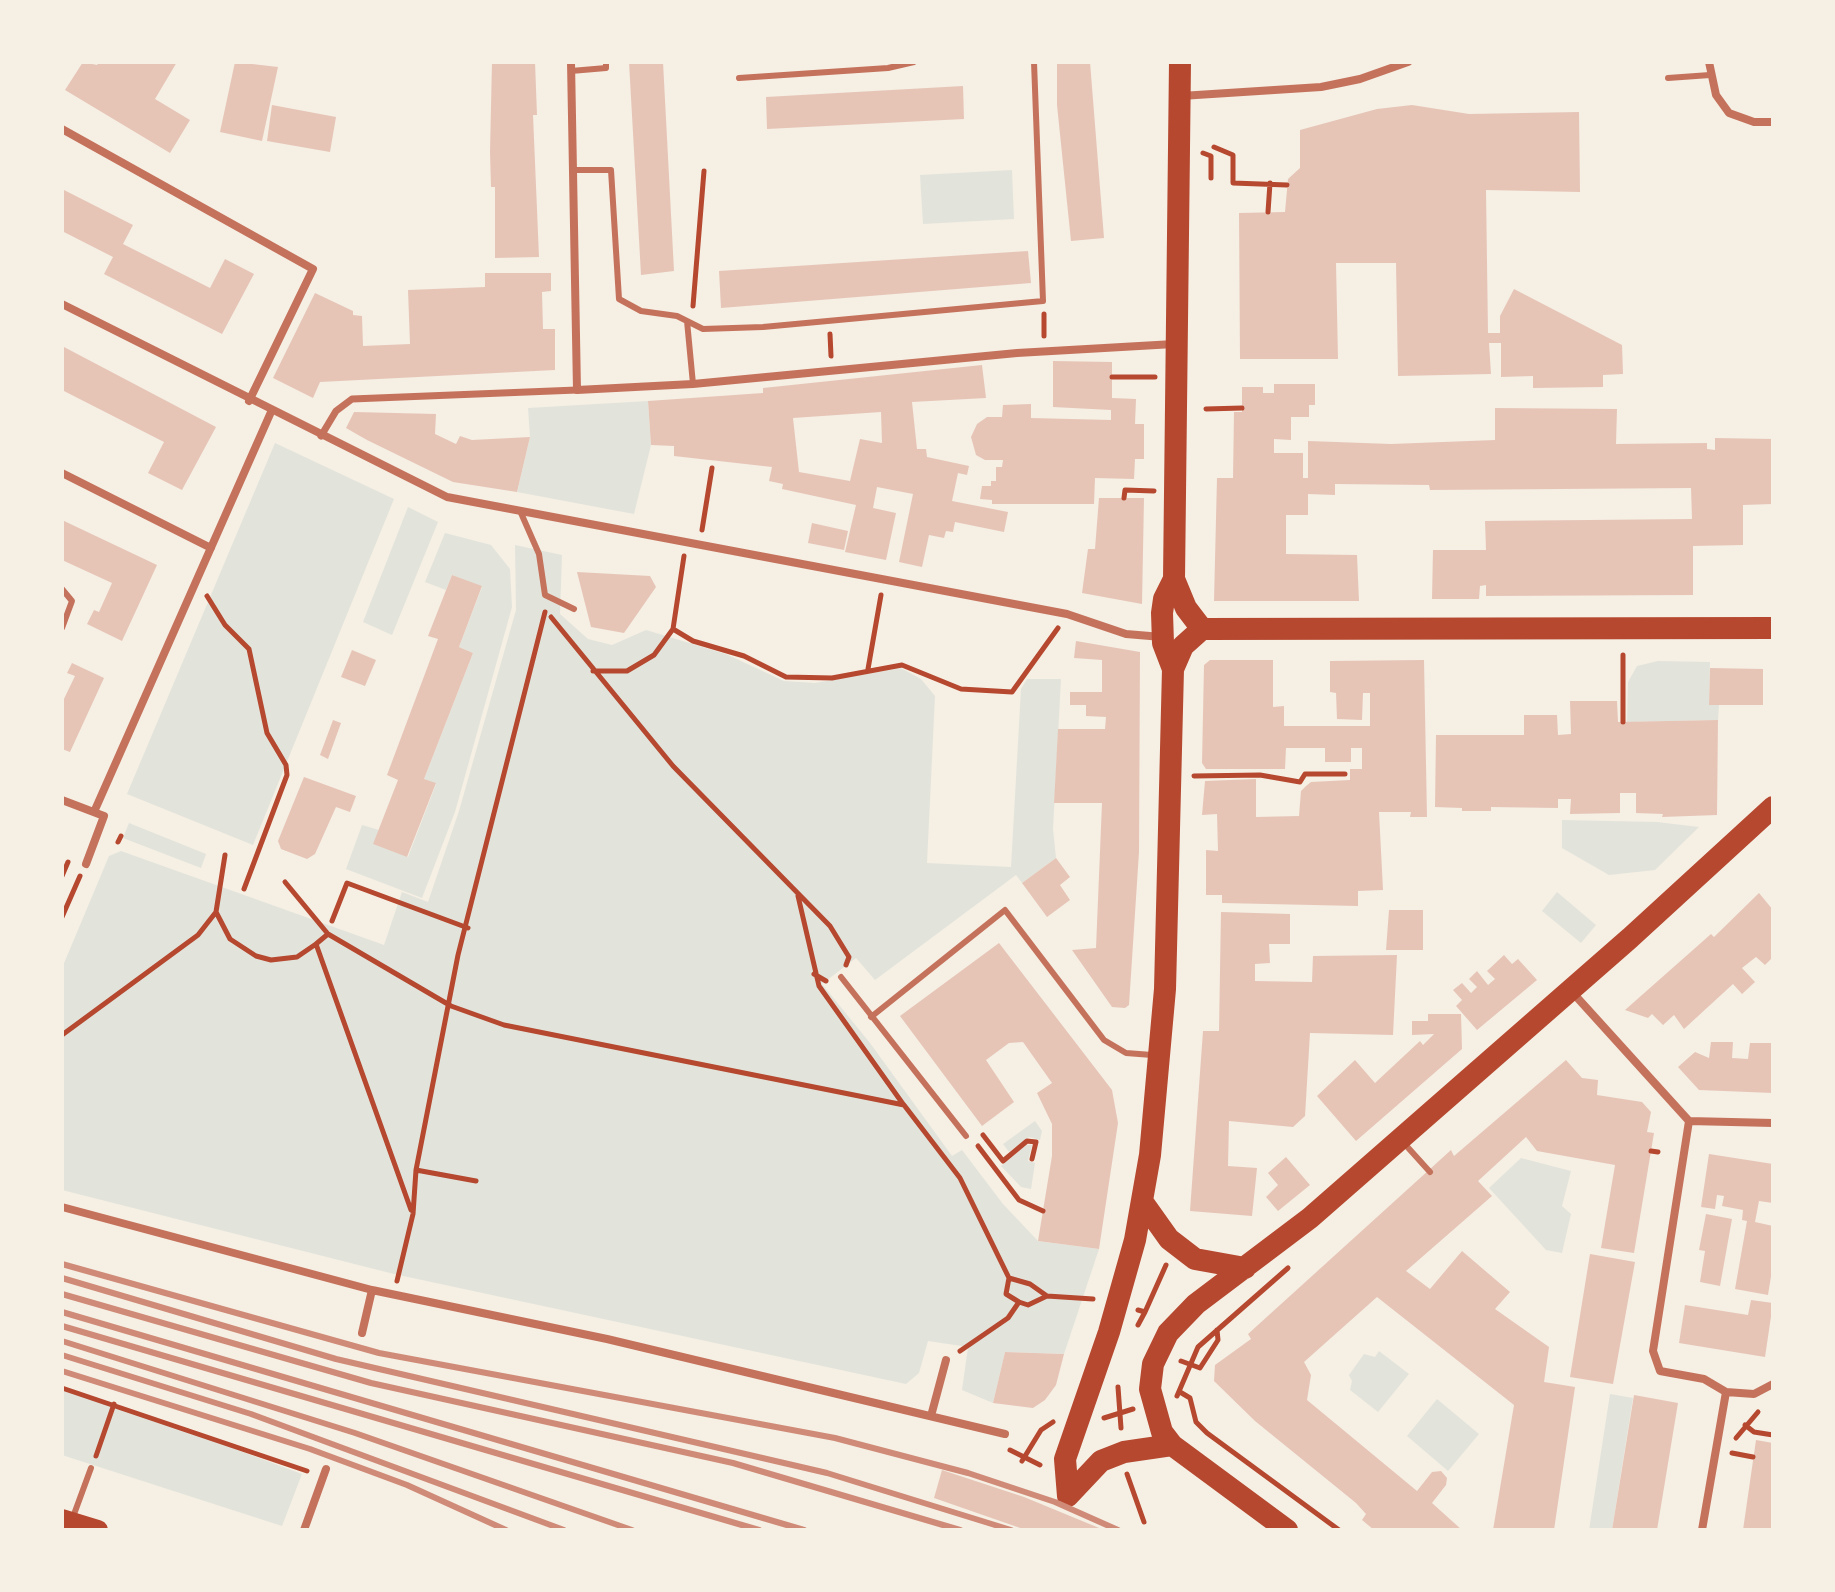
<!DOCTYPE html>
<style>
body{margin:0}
#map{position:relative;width:1835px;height:1592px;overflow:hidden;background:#f6efe4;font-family:"Crimson Pro",serif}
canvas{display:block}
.frame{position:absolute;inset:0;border:64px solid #f6efe4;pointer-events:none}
</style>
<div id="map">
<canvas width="1835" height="1592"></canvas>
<div class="frame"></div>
</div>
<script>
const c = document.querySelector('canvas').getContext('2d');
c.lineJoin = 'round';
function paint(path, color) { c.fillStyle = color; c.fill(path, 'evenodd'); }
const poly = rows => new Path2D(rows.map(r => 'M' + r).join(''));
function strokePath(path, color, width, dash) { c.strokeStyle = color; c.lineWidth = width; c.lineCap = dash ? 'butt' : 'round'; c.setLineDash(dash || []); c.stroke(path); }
paint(poly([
 [1012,170,1014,219,923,224,920,175],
 [648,401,651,445,634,514,517,492,530,437,528,408],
 [275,443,394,499,253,845,127,794],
 [408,507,438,522,392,635,363,622],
 [445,533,491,545,510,569,512,607,455,812,422,898,346,869,362,825,379,830,374,844,408,857,436,784,424,779,473,653,459,647,482,587,452,575,446,590,425,582],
 [515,545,562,555,560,614,588,639,612,645,646,630,726,654,784,681,815,683,901,668,921,679,935,696,927,863,1011,867,1021,689,1027,679,1061,679,1053,829,1056,858,1022,883,1016,875,875,980,856,958,822,984,870,1043,952,1156,962,1150,1003,1204,1038,1241,1099,1249,1064,1354,1005,1352,993,1403,962,1390,968,1347,928,1341,919,1373,906,1384,394,1274,62,1190,62,968,109,856,121,851,384,945,402,892,428,902,459,811,516,610],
 [1658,661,1710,662,1709,704,1719,705,1718,720,1627,722,1628,682,1637,666],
 [1562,820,1657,822,1699,827,1655,870,1609,875,1562,848],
 [129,823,206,854,201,868,123,838],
 [1557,892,1596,925,1581,943,1542,911],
 [1035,1121,1042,1131,1040,1140,1029,1137,1009,1152,1003,1144],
 [1026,1145,1032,1145,1028,1161,1035,1163,1031,1189,1021,1187,1001,1166],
 [1521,1158,1571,1171,1562,1206,1571,1214,1562,1253,1546,1250,1489,1188],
 [1379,1351,1409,1374,1378,1412,1350,1390,1352,1381,1349,1375,1364,1354,1375,1357],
 [62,1390,144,1415,302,1474,282,1526,62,1455],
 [1610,1394,1633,1398,1612,1530,1589,1530],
 [1437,1399,1479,1434,1448,1471,1407,1436]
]), '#e2e4dc');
paint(poly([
 [83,62,97,65,99,62,177,62,155,99,190,120,170,153,65,90],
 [235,62,278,67,262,141,220,132],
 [492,62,535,62,537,115,533,115,539,257,495,258,495,187,491,187,490,152],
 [629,62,663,62,674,271,641,275],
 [1057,62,1090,62,1104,238,1071,241,1057,105],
 [963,86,964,119,767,129,766,97],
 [272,105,336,117,330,152,267,141],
 [1412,105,1469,114,1579,112,1580,192,1486,190,1488,333,1500,333,1500,316,1514,289,1622,345,1623,374,1603,375,1603,387,1533,388,1533,376,1501,377,1501,343,1489,343,1491,374,1398,376,1396,263,1336,263,1338,359,1240,359,1239,213,1285,212,1288,179,1300,168,1300,130,1377,109],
 [62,189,133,225,123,244,210,288,225,259,254,274,222,334,104,274,113,257,62,231],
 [1028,251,1031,283,721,308,719,271],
 [485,273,551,273,551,291,542,292,543,329,555,329,555,370,320,382,313,398,273,378,315,293,353,311,353,315,362,316,363,346,410,344,408,290,485,287],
 [64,347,216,427,182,490,148,473,164,442,62,390],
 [1053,361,1112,362,1112,398,1136,399,1135,424,1144,424,1144,459,1135,459,1134,479,1095,478,1094,504,992,504,992,500,980,499,982,486,991,486,991,481,996,481,996,467,1002,467,1003,460,985,460,976,455,971,437,977,424,987,417,1002,417,1003,405,1031,404,1031,418,1111,420,1111,410,1053,407],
 [982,365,986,398,912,402,917,449,926,449,927,457,969,466,967,475,958,473,952,501,1008,512,1004,532,955,522,953,532,946,531,944,538,929,535,922,567,899,562,913,494,877,487,873,508,896,513,886,560,845,552,856,505,782,489,783,484,769,481,772,467,674,456,674,446,651,445,648,401,763,393,763,388],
 [881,412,882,443,860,439,850,481,799,472,793,418],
 [1274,384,1315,384,1315,405,1309,405,1309,417,1291,417,1291,440,1274,439,1274,453,1303,453,1303,478,1308,478,1308,441,1391,444,1495,440,1495,408,1617,409,1616,444,1707,443,1707,449,1715,450,1715,438,1773,439,1773,504,1743,505,1743,545,1693,546,1693,595,1486,596,1486,585,1480,586,1479,599,1432,599,1433,550,1486,550,1485,521,1692,519,1691,488,1430,490,1429,485,1335,484,1335,495,1308,494,1308,515,1286,515,1286,554,1357,555,1359,601,1214,601,1217,478,1233,478,1234,412,1242,412,1242,387,1263,387,1263,393,1274,393],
 [354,412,436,414,435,434,456,444,460,436,472,440,530,437,517,492,453,482,367,440,346,428],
 [1099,498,1144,498,1142,604,1082,593,1088,549,1095,549],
 [62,520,157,565,122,641,87,624,94,610,99,612,112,583,62,560],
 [812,523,848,531,844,550,808,543],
 [577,572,650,576,656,587,624,633,591,627],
 [452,575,482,586,459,647,473,653,424,779,436,783,407,857,373,844,398,780,387,775,438,639,428,636],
 [1076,641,1140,652,1139,852,1129,1005,1125,1008,1112,1007,1072,950,1096,948,1102,803,1054,803,1058,729,1105,729,1106,717,1086,716,1086,705,1070,705,1070,692,1102,692,1102,660,1074,658],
 [352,650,376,660,365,686,341,677],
 [1210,660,1273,660,1273,707,1284,706,1284,726,1370,726,1370,693,1363,693,1362,720,1337,719,1336,693,1330,692,1330,661,1424,660,1427,817,1410,817,1411,812,1379,812,1383,890,1358,891,1358,906,1222,903,1222,895,1206,895,1206,850,1218,851,1217,814,1202,815,1205,781,1256,779,1256,817,1299,816,1301,791,1306,786,1311,782,1350,780,1350,769,1362,769,1362,748,1351,748,1351,762,1325,762,1325,748,1286,748,1285,769,1206,769,1202,763,1204,665],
 [72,663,104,678,70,752,62,749,62,703,75,676,67,673],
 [1710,668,1763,669,1763,705,1709,705],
 [1570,701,1617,701,1618,722,1718,720,1717,815,1662,817,1663,814,1636,813,1636,793,1620,793,1620,813,1570,814,1571,799,1558,799,1558,808,1491,807,1491,811,1462,811,1462,808,1435,807,1436,735,1524,735,1524,715,1557,715,1558,735,1571,734],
 [333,720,341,723,328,759,320,755],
 [304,777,356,796,350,812,336,807,315,854,307,859,281,849,278,841],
 [1056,858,1070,877,1060,885,1070,900,1047,917,1022,883],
 [1759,893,1773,910,1773,957,1765,965,1756,957,1742,968,1755,982,1742,994,1733,984,1684,1029,1674,1015,1663,1025,1652,1014,1648,1018,1625,1010,1711,934,1714,937],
 [1389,910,1423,910,1423,950,1386,950],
 [1221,912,1290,914,1290,944,1269,944,1270,963,1255,964,1255,981,1312,982,1313,956,1397,955,1393,1035,1310,1033,1305,1116,1293,1127,1229,1121,1228,1166,1257,1168,1252,1216,1190,1211,1203,1031,1219,1031],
 [999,943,1112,1090,1118,1123,1099,1249,1038,1241,1052,1156,1052,1124,1037,1093,1052,1083,1023,1042,1009,1043,986,1060,1014,1102,982,1126,900,1016],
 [1504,955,1512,964,1518,959,1537,980,1477,1030,1456,1006,1462,1000,1453,990,1462,983,1471,993,1477,987,1469,979,1477,971,1488,985,1495,979,1487,971],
 [1428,1014,1461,1014,1462,1049,1356,1141,1317,1096,1355,1060,1375,1083,1420,1041,1423,1045,1434,1034,1412,1035,1412,1021,1428,1021],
 [1711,1042,1733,1042,1732,1058,1748,1059,1750,1043,1773,1043,1773,1093,1699,1090,1678,1067,1695,1052,1709,1058],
 [1566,1060,1582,1078,1598,1080,1597,1095,1642,1102,1651,1112,1647,1132,1654,1133,1634,1253,1601,1248,1615,1165,1537,1151,1526,1137,1478,1181,1492,1196,1406,1271,1430,1289,1462,1251,1510,1292,1495,1309,1549,1347,1544,1382,1575,1387,1554,1530,1493,1530,1514,1405,1377,1297,1304,1362,1311,1375,1307,1400,1417,1491,1432,1472,1441,1471,1447,1478,1446,1485,1432,1503,1462,1530,1374,1530,1362,1520,1366,1514,1356,1503,1255,1421,1214,1381,1215,1365,1251,1339,1248,1334,1451,1150,1454,1156],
 [1709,1154,1773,1164,1773,1203,1759,1201,1755,1222,1773,1226,1773,1264,1768,1295,1735,1289,1747,1221,1742,1220,1743,1210,1722,1206,1724,1196,1717,1195,1715,1209,1701,1207],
 [1286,1157,1310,1185,1278,1211,1266,1197,1278,1185,1268,1173],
 [1706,1214,1732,1219,1720,1286,1700,1282,1705,1251,1699,1250],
 [1590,1254,1635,1262,1613,1384,1570,1377],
 [1751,1300,1773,1303,1765,1357,1679,1343,1685,1305,1748,1315],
 [1005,1352,1064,1354,1056,1385,1045,1400,1033,1408,993,1403],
 [1634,1395,1678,1403,1657,1530,1612,1530],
 [1756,1440,1773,1443,1773,1530,1743,1530],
 [942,1470,1024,1497,1104,1530,1026,1530,934,1498]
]), '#e6c5b7');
strokePath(poly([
 [1214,147,1233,155,1233,183,1287,185],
 [1203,153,1211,156,1211,178],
 [1268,212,1270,183],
 [693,306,704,171],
 [830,334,831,356],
 [1044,336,1044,314],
 [1112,377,1155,377],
 [1206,409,1242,408],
 [1124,498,1125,490,1154,491],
 [702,530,712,468],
 [207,596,225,625,249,649,267,733,286,765,287,775,244,889],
 [551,617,673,766,830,926,849,957,846,965],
 [673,629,684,556],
 [868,669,881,595],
 [593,671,627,671,654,655,673,629,693,641,744,656,786,677,832,678,902,665,961,689,1012,692,1058,628],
 [1623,722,1623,655],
 [1194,776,1260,775,1300,782,1305,774,1345,774],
 [118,842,121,836],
 [225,855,216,912,230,939,256,956,271,960,297,957,316,944],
 [62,876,68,862],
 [285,882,328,934,451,1006,504,1025,904,1105,960,1178,1009,1278,1030,1284,1047,1296,1093,1299],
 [798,896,819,986,903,1104],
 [62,917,80,876],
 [332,921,347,883,468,928],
 [328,934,316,944,411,1210],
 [814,974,826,981],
 [62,1035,198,935,216,912],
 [983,1135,1003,1161,1027,1141,1036,1142,1032,1159],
 [978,1146,1019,1200,1043,1211],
 [1651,1151,1658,1152],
 [416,1170,476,1181],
 [397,1281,413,1214,416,1170,458,955,545,612],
 [1019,1302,1028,1305,1047,1296],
 [1138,1310,1145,1312,1138,1325],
 [1145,1312,1166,1265],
 [960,1351,1008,1318,1019,1302,1006,1294,1009,1278],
 [1181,1361,1200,1368,1218,1340,1217,1330],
 [1118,1387,1121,1428],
 [62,1388,307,1471],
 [1180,1392,1190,1398,1196,1422,1207,1433,1339,1530],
 [1177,1396,1198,1347,1288,1268],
 [1104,1418,1133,1409],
 [1745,1425,1754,1432,1773,1435],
 [1736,1438,1758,1412],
 [1010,1450,1040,1465],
 [1732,1453,1753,1457],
 [96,1456,114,1404],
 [1022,1461,1041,1430,1053,1422],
 [1127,1474,1144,1522]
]), '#b5482f', 5);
strokePath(poly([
 [571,71,606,68,606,62],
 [739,78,888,68,914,62],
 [1668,78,1710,75],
 [572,170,611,170,619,299,641,311,677,316,703,329,763,327,1043,301,1034,62],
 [687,321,693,384],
 [521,513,539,554,545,595,574,609],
 [62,589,72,601,62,628],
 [841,977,966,1136],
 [871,1017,1005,910,1104,1040,1126,1053,1152,1055],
 [1402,1141,1430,1172],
 [73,1517,91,1468]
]), '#c5725c', 6);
strokePath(poly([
 [321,436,336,411,352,399,577,390]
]), '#c5725c', 7);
strokePath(poly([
 [571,62,577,390,693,384,1017,353,1174,344],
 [1709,62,1716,95,1729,113,1754,122,1773,122],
 [1181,96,1321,87,1360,79,1408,62],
 [62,129,313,269,249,401],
 [62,304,447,497,1067,614,1126,634,1162,637],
 [62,473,211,548],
 [62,800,104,816,86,864],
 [94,812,271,412],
 [1573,993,1689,1121,1653,1351,1660,1371,1704,1379,1726,1392,1754,1394,1773,1384],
 [1689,1121,1773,1123],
 [62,1207,372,1290,607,1339,1005,1434],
 [362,1333,372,1290],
 [931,1416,946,1360],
 [304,1530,326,1469],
 [1702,1530,1726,1392]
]), '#c5725c', 8);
strokePath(poly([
 [62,1519,98,1530]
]), '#b5482f', 20);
strokePath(poly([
 [1174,579,1186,608,1202,629],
 [1202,629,1773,628],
 [1173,669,1183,646,1202,629],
 [1142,1201,1169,1239,1195,1259,1245,1268],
 [1068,1496,1065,1459,1109,1332,1135,1240,1150,1155,1165,989,1173,669,1163,643,1162,613,1164,599,1174,579,1180,62],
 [1068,1496,1101,1461,1124,1452,1172,1445],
 [1287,1530,1172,1445,1162,1432,1150,1389,1153,1364,1168,1333,1196,1304,1310,1218,1630,938,1773,807]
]), '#b5482f', 22);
strokePath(poly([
 [62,1264,379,1353,835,1438,968,1473,1055,1502,1118,1530],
 [62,1278,336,1359,827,1473,1011,1530],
 [62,1294,371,1383,733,1463,960,1530],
 [62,1312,804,1530],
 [62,1326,759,1530],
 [62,1341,355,1433,632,1530],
 [62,1355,251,1414,564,1530],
 [62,1371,310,1449,407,1485,506,1530]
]), '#cf8b77', 6);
</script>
